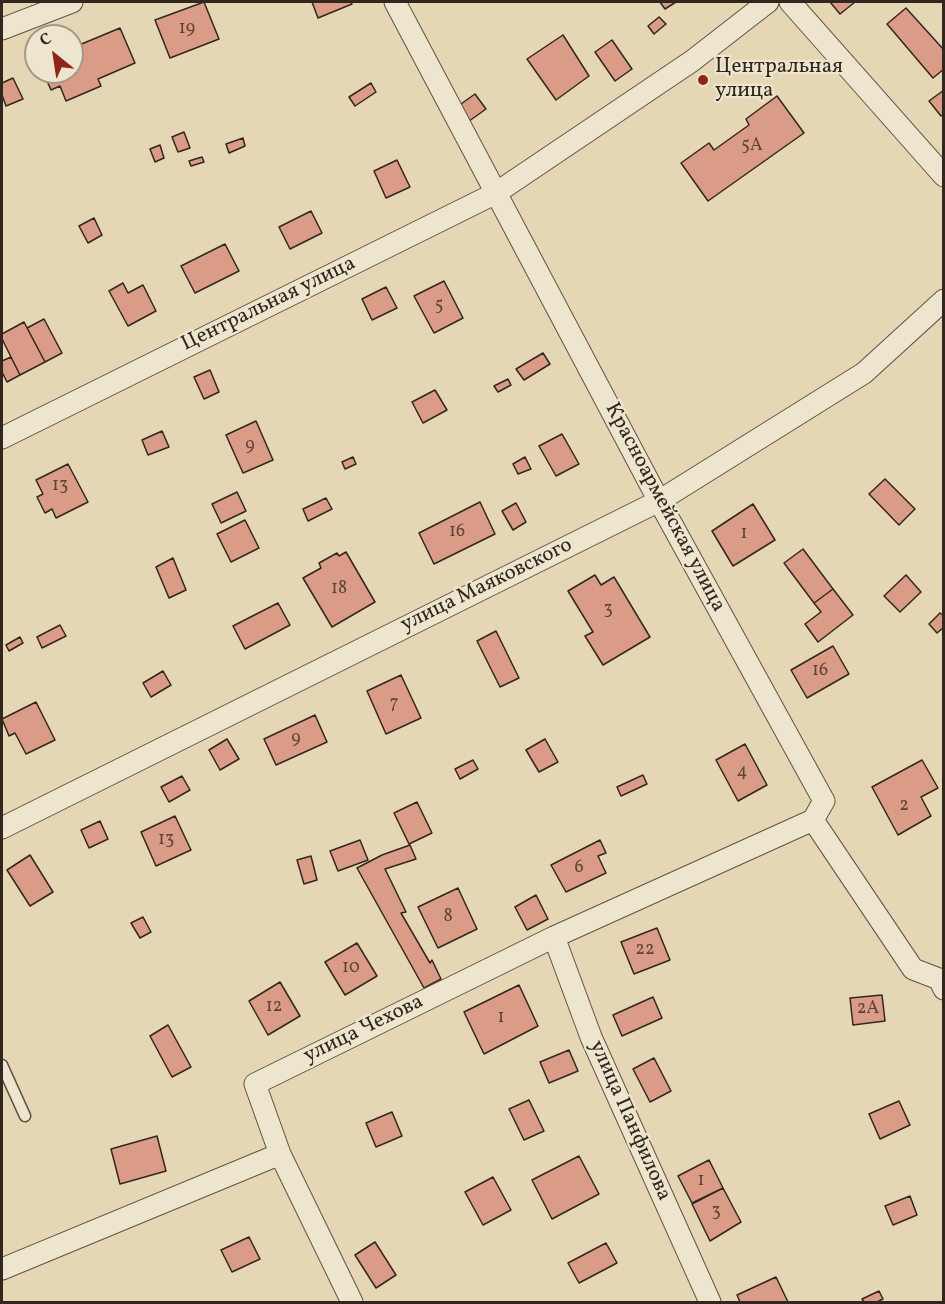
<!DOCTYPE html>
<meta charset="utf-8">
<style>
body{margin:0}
#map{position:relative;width:945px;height:1304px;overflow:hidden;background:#e5d7b4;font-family:Vollkorn,serif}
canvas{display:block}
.frame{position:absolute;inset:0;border:3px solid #32271e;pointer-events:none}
.north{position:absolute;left:24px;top:24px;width:60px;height:60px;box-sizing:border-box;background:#eee5ce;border:2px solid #a39988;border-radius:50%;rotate:330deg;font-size:16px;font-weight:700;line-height:24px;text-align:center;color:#32271e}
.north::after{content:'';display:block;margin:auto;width:21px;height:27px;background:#8f2418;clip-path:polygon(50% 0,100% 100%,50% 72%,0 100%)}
</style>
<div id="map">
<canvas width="945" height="1304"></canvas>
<div class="frame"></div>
<div class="north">С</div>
</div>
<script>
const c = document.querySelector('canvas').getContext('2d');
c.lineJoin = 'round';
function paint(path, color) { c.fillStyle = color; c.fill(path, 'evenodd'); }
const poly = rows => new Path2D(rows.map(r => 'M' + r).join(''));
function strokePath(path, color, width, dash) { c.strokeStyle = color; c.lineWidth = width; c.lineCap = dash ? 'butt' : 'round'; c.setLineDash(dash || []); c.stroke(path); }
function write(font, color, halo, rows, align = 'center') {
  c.font = font + ' Vollkorn,serif'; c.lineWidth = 4.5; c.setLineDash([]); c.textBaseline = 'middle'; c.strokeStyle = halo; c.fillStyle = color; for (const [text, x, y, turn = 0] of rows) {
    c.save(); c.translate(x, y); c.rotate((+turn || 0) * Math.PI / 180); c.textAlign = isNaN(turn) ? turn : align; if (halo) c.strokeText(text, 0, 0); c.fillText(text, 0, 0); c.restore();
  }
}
const building = poly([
 [204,2,219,39,170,58,155,20,204,2],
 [312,2,351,2,352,4,318,18,312,2],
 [660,2,676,2,665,9,660,2],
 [830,2,855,2,840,14,830,2],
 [906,8,944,50,944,69,933,78,887,24,906,8],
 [659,17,666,24,654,34,648,26,659,17],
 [120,28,135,63,98,79,101,86,66,101,60,86,51,90,43,72,72,72,72,48,120,28],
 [563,35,589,76,556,100,527,59,563,35],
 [612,40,632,69,615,81,595,52,612,40],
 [13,78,23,99,6,106,2,95,2,83,13,78],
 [371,83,376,92,355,106,349,97,371,83],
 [944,90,944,114,941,116,929,101,944,90],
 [475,94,486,109,465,124,454,109,475,94],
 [777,96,804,133,708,201,681,163,709,143,714,150,749,125,746,119,777,96],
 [184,132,190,148,178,152,172,137,184,132],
 [243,138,245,146,229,153,226,144,243,138],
 [160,145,164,158,155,162,150,149,160,145],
 [202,157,204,162,191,166,189,161,202,157],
 [397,160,410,187,386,198,374,171,397,160],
 [311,211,322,233,290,249,279,227,311,211],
 [94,218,102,235,88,243,79,226,94,218],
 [225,244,239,271,195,293,181,266,225,244],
 [444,281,463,318,434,333,414,296,444,281],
 [123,283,128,293,143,285,156,311,128,326,109,291,123,283],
 [386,287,397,308,372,320,362,299,386,287],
 [44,319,62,353,45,362,27,328,44,319],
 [24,322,45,362,20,375,2,339,2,334,24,322],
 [543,353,550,364,524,380,516,369,543,353],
 [11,357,20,375,7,382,2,372,2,361,11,357],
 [210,370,219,392,204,399,194,377,210,370],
 [508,379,511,385,498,392,494,386,508,379],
 [435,390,447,410,423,423,412,402,435,390],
 [256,421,273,460,243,473,226,435,256,421],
 [162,431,169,447,148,455,142,440,162,431],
 [562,434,579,464,556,476,539,446,562,434],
 [353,457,356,464,345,469,342,462,353,457],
 [525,457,531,469,518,474,513,464,525,457],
 [68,464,88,502,56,518,52,509,45,513,37,497,43,494,36,480,68,464],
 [885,479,915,509,899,525,869,494,885,479],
 [237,492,246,511,221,523,212,504,237,492],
 [326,498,332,509,308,521,303,509,326,498],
 [480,502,495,534,434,564,419,533,480,502],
 [516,503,526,522,513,530,502,511,516,503],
 [753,504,775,540,733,566,712,531,753,504],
 [245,520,259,548,231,562,217,534,245,520],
 [803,549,833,589,814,603,784,563,803,549],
 [346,552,375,602,332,627,303,578,321,568,319,563,337,553,339,556,346,552],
 [173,558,186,590,169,598,156,567,173,558],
 [595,575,601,585,614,577,650,637,603,665,585,636,593,632,568,591,595,575],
 [906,575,921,592,900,612,884,596,906,575],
 [833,589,853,615,818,642,805,624,821,612,814,603,833,589],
 [278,603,290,625,245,649,233,626,278,603],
 [940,613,944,616,944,627,937,633,929,624,940,613],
 [60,625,66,636,42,648,37,637,60,625],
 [496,631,519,678,500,687,477,641,496,631],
 [20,637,23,643,9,651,6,645,20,637],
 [833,646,849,674,807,698,791,670,833,646],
 [163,671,171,685,151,697,143,683,163,671],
 [401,675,421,718,386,734,367,691,401,675],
 [36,702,55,740,26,754,15,733,9,736,2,719,36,702],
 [315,715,327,742,276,765,264,739,315,715],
 [227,739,239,759,220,770,209,750,227,739],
 [545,739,558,762,539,772,526,750,545,739],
 [745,744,767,785,738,801,716,760,745,744],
 [473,760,478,769,460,779,455,769,473,760],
 [922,760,938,788,921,797,931,816,898,835,872,787,922,760],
 [643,775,647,784,621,796,617,787,643,775],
 [182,776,190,790,169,802,161,787,182,776],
 [417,802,432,833,409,844,394,813,417,802],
 [175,816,191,850,156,866,141,832,175,816],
 [100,821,108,839,89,848,81,830,100,821],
 [360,840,368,860,338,871,330,851,360,840],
 [600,840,606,853,598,856,606,873,566,892,551,865,600,840],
 [410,845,416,859,385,869,406,912,401,913,430,963,432,960,441,979,424,988,357,868,382,855,410,845],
 [30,855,53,892,30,906,7,870,30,855],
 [311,856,317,880,304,884,297,860,311,856],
 [458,888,477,929,438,948,418,907,458,888],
 [536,895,548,919,527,930,515,907,536,895],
 [143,917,151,932,140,938,131,923,143,917],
 [657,928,670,960,634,974,621,942,657,928],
 [357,943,377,976,345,995,325,962,357,943],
 [280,982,300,1016,268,1035,249,1001,280,982],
 [519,985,538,1026,484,1054,464,1012,519,985],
 [882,995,885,1021,853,1025,850,998,882,995],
 [653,997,662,1018,622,1036,613,1015,653,997],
 [168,1025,191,1067,172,1077,150,1036,168,1025],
 [569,1050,578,1071,549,1083,540,1062,569,1050],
 [654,1058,671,1091,650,1102,633,1069,654,1058],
 [529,1100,544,1131,524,1140,509,1109,529,1100],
 [899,1101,910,1125,880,1139,869,1114,899,1101],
 [392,1112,402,1136,376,1147,366,1123,392,1112],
 [157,1136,166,1171,120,1184,111,1149,157,1136],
 [579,1156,599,1194,552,1219,532,1180,579,1156],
 [709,1160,723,1188,692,1203,678,1176,709,1160],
 [493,1177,511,1210,483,1225,465,1192,493,1177],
 [723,1188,741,1222,710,1241,692,1204,723,1188],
 [910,1196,917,1215,893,1225,885,1206,910,1196],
 [249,1237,260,1259,232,1272,221,1250,249,1237],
 [375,1242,396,1275,376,1288,355,1255,375,1242],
 [606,1243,617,1263,579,1283,568,1263,606,1243],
 [776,1277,788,1302,740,1302,737,1295,776,1277],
 [879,1291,883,1299,877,1302,864,1302,862,1299,879,1291]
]);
paint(building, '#db9c87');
strokePath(building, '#32271e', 1.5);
const lane = poly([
 [2,1065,25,1116]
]);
const street = poly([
 [395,2,659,501,824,801,813,820,913,969,939,979,944,989],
 [790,2,944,176],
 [2,29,72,2],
 [2,438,496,193,692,61,768,2],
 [2,828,659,501,864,373,944,300],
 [554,937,591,1037,710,1302],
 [280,1154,352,1302],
 [2,1269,280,1154,255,1084,554,937,813,820]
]);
strokePath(lane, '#5f5344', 13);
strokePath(street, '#5f5344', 23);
strokePath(lane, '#eee5ce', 10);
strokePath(street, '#eee5ce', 21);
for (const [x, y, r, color] of [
 [703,80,6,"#8f2418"]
]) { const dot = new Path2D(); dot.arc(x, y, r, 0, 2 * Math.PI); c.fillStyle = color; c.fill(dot); strokePath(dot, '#eee5ce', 2); }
write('18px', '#5c4438', null, [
 ["19",187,30],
 ["5А",752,147],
 ["5",439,307],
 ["9",250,447],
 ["13",60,487],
 ["16",457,533],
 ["1",744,535],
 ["18",339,590],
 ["3",608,611],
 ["16",820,672],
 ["7",394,705],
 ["9",296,740],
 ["4",742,773],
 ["2",904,807],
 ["13",166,841],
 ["6",579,869],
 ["8",448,918],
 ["22",645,951],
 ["10",351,969],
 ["12",274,1008],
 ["2А",868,1010],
 ["1",501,1019],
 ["1",701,1182],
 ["3",716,1213]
]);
write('21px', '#32271e', '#eee5ce', [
 ["Центральная",715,68],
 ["улица",715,92]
], 'left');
write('21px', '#32271e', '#eee5ce', [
 ["Центральная улица",269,305,-26],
 ["Красноармейская улица",664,508,62],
 ["улица Маяковского",487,586,-26],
 ["улица Чехова",364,1030,-26],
 ["улица Панфилова",629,1121,66]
]);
</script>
